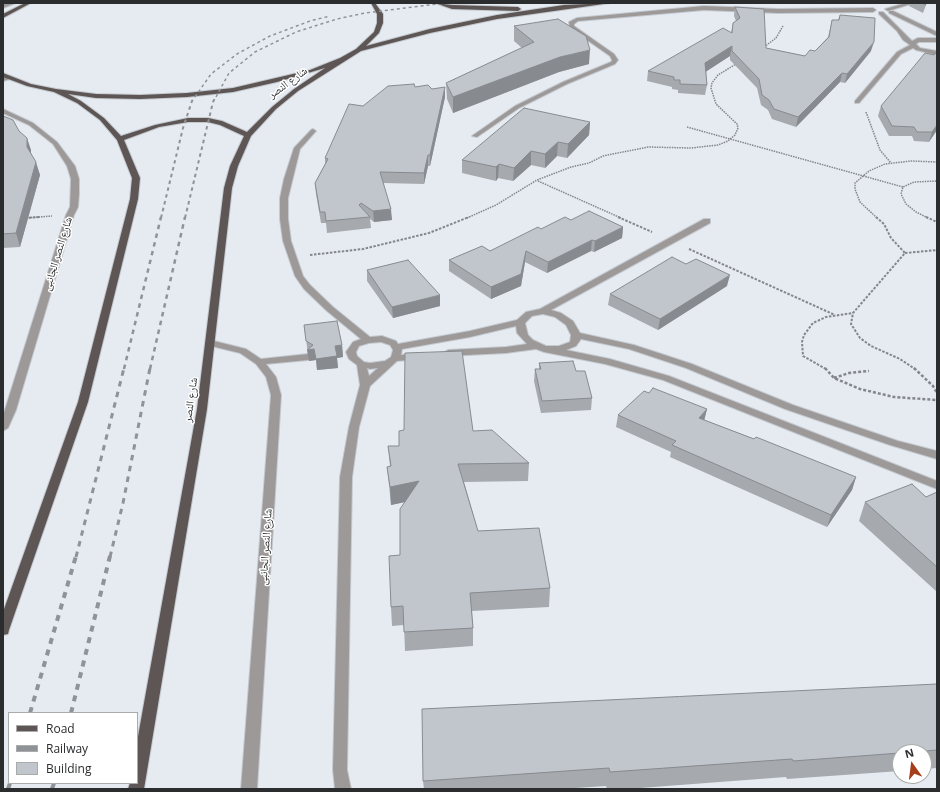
<!DOCTYPE html>
<meta charset="utf-8">
<style>
body{margin:0}
#map{position:relative;width:940px;height:792px;overflow:hidden;background:#e6ebf2;font-family:"Open Sans",sans-serif}
canvas{display:block}
.frame{position:absolute;inset:0;border:4px solid #2a2c2e;pointer-events:none}
.legend{position:absolute;left:8px;top:712px;width:130px;height:72px;box-sizing:border-box;background:#fff;border:1px solid #aaabab;margin:0;padding:5px 7px;list-style:none;font-size:12px;color:#2a2c2e}
.legend li{display:flex;align-items:center;gap:8px;height:20px}
.legend b{width:20px;border:1px solid #aaabab}
.north{position:absolute;left:892px;top:744px;width:40px;height:40px;box-sizing:border-box;background:#fff;border:1px solid #aaabab;border-radius:50%;rotate:346deg;font-size:11px;font-weight:700;line-height:16px;text-align:center;color:#2a2c2e}
.north::after{content:'';display:block;margin:auto;width:14px;height:18px;background:#a53e1b;clip-path:polygon(50% 0,100% 100%,50% 72%,0 100%)}
</style>
<div id="map">
<canvas width="940" height="792"></canvas>
<div class="frame"></div>
<ul class="legend">
<li><b style="height:5px;background:#5d5654"></b>Road</li>
<li><b style="height:5px;background:#8f9397"></b>Railway</li>
<li><b style="height:11px;background:#c1c6cc"></b>Building</li>
</ul>
<div class="north">N</div>
</div>
<script>
const c = document.querySelector('canvas').getContext('2d');
c.lineJoin = 'round';
const poly = rows => new Path2D(rows.map(r => 'M' + r).join(''));
function strokePath(path, color, width, dash) { c.strokeStyle = color; c.lineWidth = width; c.lineCap = dash ? 'butt' : 'round'; c.setLineDash(dash || []); c.stroke(path); }
function paint(path, color) { c.fillStyle = color; c.fill(path, 'evenodd'); }
function write(font, color, halo, rows, align = 'center') {
  c.font = font + ' "Open Sans","Noto Naskh Arabic",sans-serif'; c.lineWidth = 3; c.setLineDash([]); c.textBaseline = 'middle'; c.strokeStyle = halo; c.fillStyle = color; for (const [text, x, y, turn = 0] of rows) {
    c.save(); c.translate(x, y); c.rotate((+turn || 0) * Math.PI / 180); c.textAlign = isNaN(turn) ? turn : align; if (halo) c.strokeText(text, 0, 0); c.fillText(text, 0, 0); c.restore();
  }
}
const minor = poly([
 [8,3,16,3,3,8,3,4,8,3],
 [906,3,914,3,888,11,885,9,906,3],
 [704,6,778,9,873,8,876,10,873,12,778,13,704,10,578,21,574,24,574,26,614,54,618,60,615,64,567,84,519,108,477,137,472,136,515,106,563,82,611,62,612,60,610,56,570,28,569,22,577,18,704,6],
 [889,11,893,11,937,32,937,36,889,13,889,11],
 [879,12,883,12,912,41,918,38,937,38,937,42,919,42,916,44,920,48,937,51,937,55,916,50,913,48,901,54,859,103,855,103,855,101,897,52,910,45,903,40,897,31,879,14,879,12],
 [8,76,11,78,10,79,3,81,3,77,8,76],
 [3,109,33,123,57,142,75,166,79,179,79,194,78,207,74,215,16,410,8,428,3,431,3,416,66,215,70,207,71,179,67,166,53,144,29,125,3,113,3,109],
 [313,129,316,131,300,149,288,198,288,219,291,241,303,276,310,285,333,307,370,337,382,336,396,341,398,344,470,331,517,320,526,312,540,309,704,219,710,219,710,223,551,310,561,313,573,321,580,333,634,345,692,364,793,405,898,441,937,451,937,459,890,445,785,409,686,368,629,349,581,339,576,346,566,350,610,359,669,376,937,481,937,489,663,380,605,364,544,352,536,349,506,353,448,356,443,353,448,350,506,347,527,344,517,333,516,326,470,337,402,349,401,355,419,353,424,356,419,359,397,361,370,386,359,427,352,477,347,770,351,789,335,789,333,770,340,477,349,427,360,385,357,365,349,359,346,352,353,342,361,339,327,311,304,289,295,276,283,241,280,219,280,198,284,179,294,148,311,130,313,129],
 [543,314,555,317,566,325,571,335,570,342,559,346,546,346,533,340,528,335,525,323,532,316,543,314],
 [381,342,390,345,393,350,391,357,385,361,370,363,364,362,357,356,356,352,359,346,369,343,381,342],
 [367,368,370,369,378,368,369,376,367,368],
 [210,340,246,349,261,359,308,354,313,357,308,360,266,364,276,377,281,395,257,789,241,789,271,395,266,377,256,364,240,353,207,345,205,343,207,341,210,340]
]);
const major = poly([
 [25,3,31,3,3,18,3,14,25,3],
 [371,3,375,3,383,14,383,23,379,33,366,46,430,29,497,15,564,5,611,3,497,19,430,33,361,51,298,91,276,109,251,136,238,166,232,188,207,409,144,789,128,789,130,783,137,783,137,742,197,409,224,188,230,166,244,136,220,125,208,122,188,122,159,127,124,140,140,178,138,199,88,402,9,630,8,634,3,635,3,612,78,402,130,199,132,178,117,140,100,120,77,103,54,92,27,86,3,77,3,73,31,84,56,89,96,94,140,95,187,93,233,88,310,70,340,58,356,49,374,32,377,23,377,14,371,3],
 [325,68,294,89,272,107,247,132,222,121,208,118,188,118,155,125,121,136,104,118,81,101,68,94,96,98,140,99,187,97,233,92,277,82,325,68],
 [435,3,452,5,518,7,521,9,518,11,452,9,435,3]
]);
strokePath(minor, '#c4c9cf', 2);
strokePath(major, '#c4c9cf', 2);
strokePath(poly([
 [764,47,776,38,783,26],
 [866,112,880,150,891,163],
 [687,127,903,187],
 [538,181,621,218],
 [26,218,52,216],
 [467,218,496,205,537,180,571,167,589,163,603,156,648,147,691,148,718,145,728,141,735,135,738,128,737,124,716,104,711,88,712,83,718,75,736,64],
 [877,218,860,202,855,189,855,183,869,171,885,164,911,161,937,162],
 [928,218,916,212,906,204,901,194,903,187,914,182,937,181]
]), '#83868a', 1.5, [1.5, 1]);
strokePath(poly([
 [618,217,652,232],
 [876,217,884,224,891,238,905,253,853,313,851,324,860,338,871,346,900,359,915,369],
 [926,217,937,222],
 [25,218,40,217],
 [689,249,835,315],
 [905,253,937,250],
 [310,255,363,249,429,233,469,217],
 [826,369,803,356,802,342,804,335,813,323,826,317,853,313]
]), '#83868a', 2, [2.5, 1.5]);
strokePath(poly([
 [825,368,834,378,860,389,894,397,937,400],
 [914,368,933,386,937,393],
 [834,378,849,373,869,371]
]), '#83868a', 2.5, [3, 2]);
paint(minor, '#9c9998');
paint(major, '#5d5654');
strokePath(poly([
 [195,97,211,74,237,54,270,36,310,21,330,16],
 [216,97,229,73,255,52,296,32,337,19,365,13,445,3]
]), '#8f9397', 1.5, [3, 3]);
strokePath(poly([
 [161,218,183,128,192,101,195,96],
 [185,218,213,102,216,96]
]), '#8f9397', 2, [3.5, 3.5]);
strokePath(poly([
 [124,369,161,217],
 [150,369,185,217]
]), '#8f9397', 2.5, [4.5, 4.5]);
strokePath(poly([
 [76,557,124,368],
 [110,557,123,503,150,368]
]), '#8f9397', 3, [5.5, 5.5]);
strokePath(poly([
 [30,713,76,556],
 [71,713,110,556],
 [8,789,10,783],
 [52,789,54,783]
]), '#8f9397', 4, [6, 6]);
paint(poly([
 [910,3,925,3,926,5,923,13,909,6],
 [735,7,766,48,805,56,815,51,828,37,832,20,838,20,840,15,871,51,845,83,840,82,796,127,772,119,768,110,761,105,757,88,730,60,730,56,706,71,707,85,705,95,678,93,678,90,672,89,672,87,647,81,648,71,731,33,733,23,736,21,734,16],
 [514,26,589,64,559,72,453,113,447,99,446,83,522,48,514,41],
 [415,87,432,89,445,97,430,166,428,166,424,184,383,183,392,220,374,222,370,219,371,228,327,233,326,223,321,223,316,194,315,183,325,164,325,158,363,106],
 [881,106,937,130,929,142,914,141,912,136,889,136,878,116],
 [3,116,19,131,31,150,31,153,40,175,20,247,3,248],
 [590,122,589,135,567,158,557,156,545,168,531,165,513,181,498,178,496,181,462,173,462,160],
 [571,220,623,227,622,238,594,252,591,251,547,273,525,262,521,286,491,299,449,271,449,260,490,251,541,229],
 [367,270,440,306,393,318,367,281],
 [727,286,658,330,608,305,610,294],
 [304,325,342,345,343,357,337,358,338,368,317,370,316,360,309,361],
 [539,363,576,371,592,398,591,410,541,413,534,381,535,369,539,369],
 [649,393,707,409,704,420,856,477,852,490,827,527,670,457,671,452,616,427,618,415],
 [473,431,529,463,528,481,464,482,478,531,550,588,549,607,472,611,473,628,473,646,405,651,404,625,392,626,391,607,400,555,404,502,391,505,389,485,387,467,390,466,388,446,399,446],
 [937,492,937,592,859,521,865,502,926,497],
 [937,684,937,768,924,769,924,752,900,752,900,771,787,779,786,777,627,789,607,789,606,786,561,789,424,789,423,781]
]), '#a6aaaf');
paint(poly([
 [874,42,871,51,845,83,847,74],
 [732,46,730,56,704,73,705,63],
 [590,50,589,64,559,72,453,113,453,97,560,57],
 [842,73,840,82,796,127,798,117],
 [445,87,445,97,430,166,430,155],
 [590,122,589,135,567,158,568,144],
 [937,125,937,130,929,142,932,132],
 [27,138,31,150,31,159,27,147],
 [558,142,557,156,545,168,545,154],
 [531,151,531,165,513,181,514,168],
 [428,155,428,166,424,184,424,173],
 [36,162,40,175,20,247,16,233],
 [499,164,498,178,496,181,496,167],
 [391,209,392,220,374,222,373,211],
 [623,227,622,238,594,252,595,241],
 [592,240,591,251,547,273,548,262],
 [526,251,525,262,521,286,491,299,491,287],
 [730,275,727,286,658,330,660,319],
 [440,295,440,306,393,318,392,307],
 [342,345,343,357,337,358,338,368,317,370,316,359,335,346],
 [314,349,316,360,309,361,307,350],
 [707,409,704,421,699,418],
 [856,477,852,490,827,527,831,515],
 [419,481,420,499,391,505,390,487]
]), '#878b8f');
const building = poly([
 [921,3,925,3,926,5,921,3],
 [735,7,764,9,766,48,805,56,810,50,815,51,829,37,832,20,839,20,840,15,875,18,874,42,847,74,842,73,798,117,774,109,769,100,762,95,759,79,732,51,732,46,705,63,707,85,680,84,680,80,674,80,674,77,648,71,723,28,732,33,733,23,740,18,735,7],
 [558,19,586,36,590,50,560,57,453,97,446,83,534,42,514,26,558,19],
 [937,52,937,125,932,132,917,132,914,127,892,126,881,106,925,53,934,55,937,52],
 [414,84,415,87,428,85,432,89,445,87,430,155,428,155,424,173,380,172,391,209,373,211,361,203,359,205,370,217,326,221,325,212,320,212,315,183,328,159,325,158,349,104,363,106,388,86,414,84],
 [524,108,590,122,568,144,558,142,545,154,531,151,514,168,499,164,496,167,462,160,524,108],
 [3,116,13,120,19,131,27,138,27,147,36,162,16,233,3,234,3,116],
 [589,211,623,227,595,241,592,240,548,262,526,251,521,274,491,287,449,260,482,246,490,251,538,227,541,229,565,217,571,220,589,211],
 [672,257,686,264,696,259,730,275,660,319,610,294,672,257],
 [408,260,440,295,392,307,367,270,408,260],
 [337,321,342,345,335,346,337,356,316,359,314,349,307,350,313,345,306,341,304,325,337,321],
 [462,351,473,431,492,430,529,463,458,464,478,531,539,528,550,588,470,593,473,628,404,632,403,606,391,607,389,556,400,555,400,509,419,481,390,487,387,467,391,466,388,446,399,446,399,431,404,430,405,353,462,351],
 [573,361,576,371,585,371,592,398,542,401,535,369,541,369,539,363,573,361],
 [653,388,707,409,699,418,754,439,756,437,856,477,831,515,672,445,676,441,618,415,644,391,649,393,653,388],
 [912,484,926,497,937,492,937,567,865,502,912,484],
 [937,684,937,750,913,752,900,752,900,753,793,761,792,759,610,772,609,768,423,781,422,709,937,684]
]);
paint(building, '#c1c6cc');
strokePath(building, '#878b8f', 1);
write('11px', '#2a2c2e', '#fff', [
 ["شارع النصر",288,83,-36],
 ["شارع النصر الجانبى",58,254,-73],
 ["شارع النصر",191,400,-82],
 ["شارع النصر الجانبى",266,547,-86]
]);
</script>
